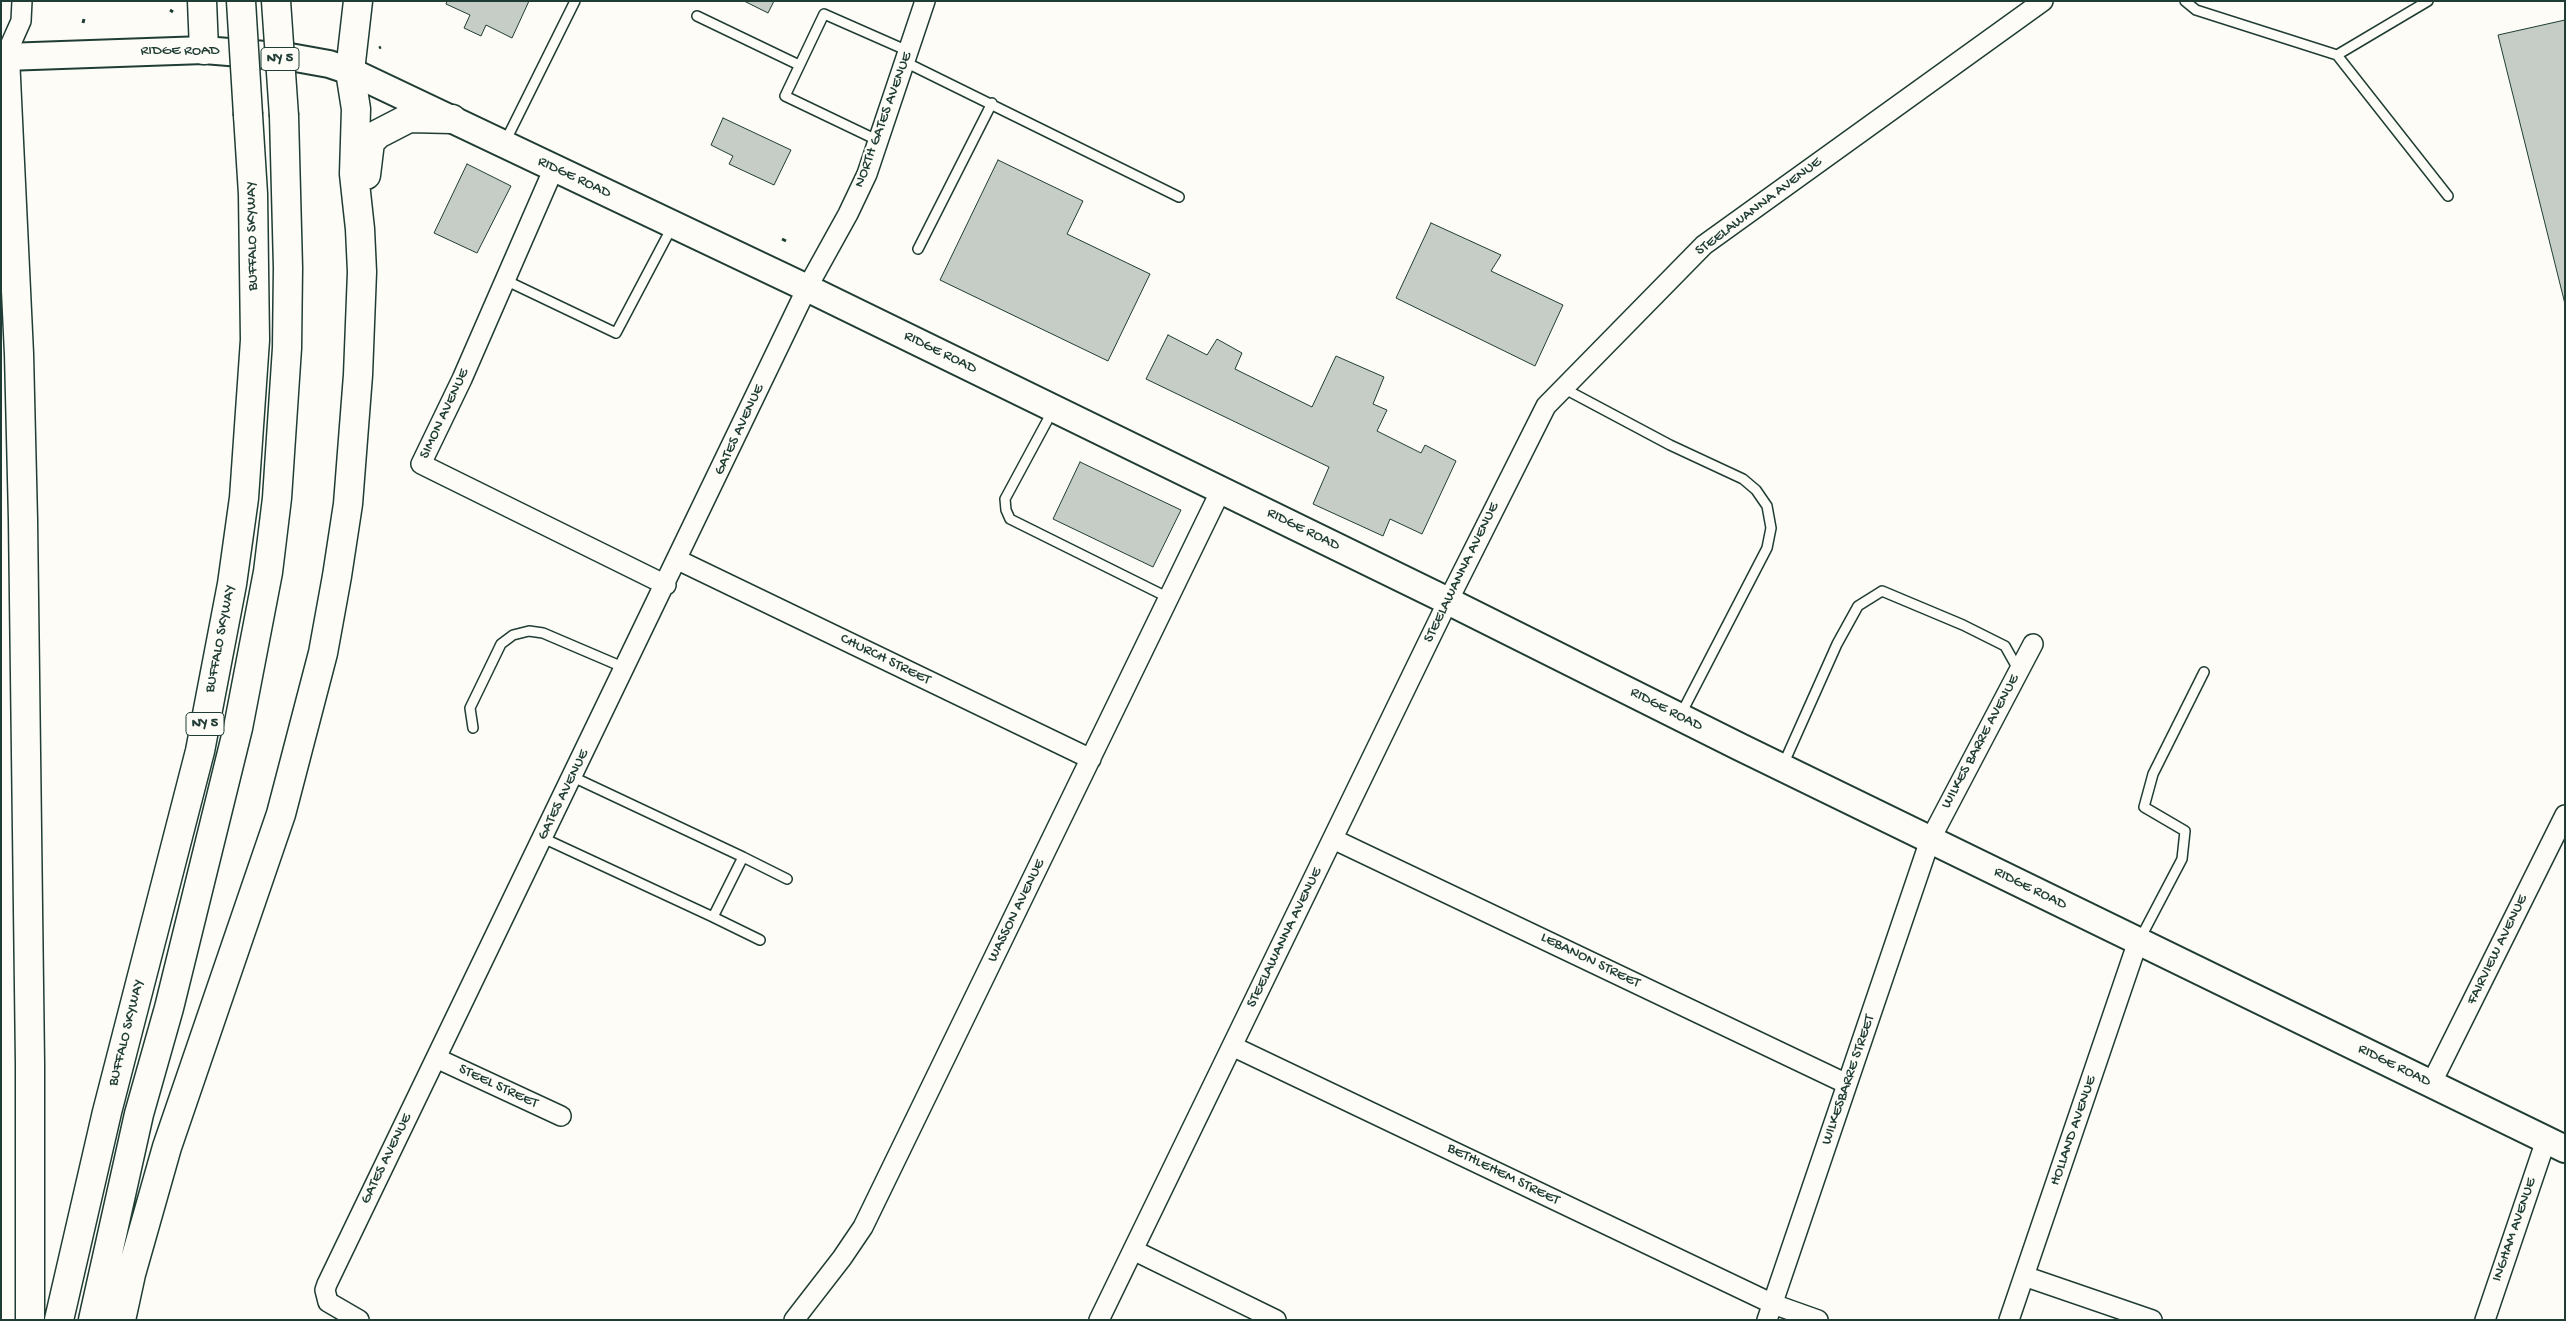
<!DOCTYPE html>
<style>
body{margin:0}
#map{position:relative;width:2566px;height:1321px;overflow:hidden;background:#fdfcf7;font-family:"Gochi Hand",sans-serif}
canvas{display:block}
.frame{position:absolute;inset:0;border:2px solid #1f3d34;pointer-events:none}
</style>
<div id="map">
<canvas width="2566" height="1321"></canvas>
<div class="frame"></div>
</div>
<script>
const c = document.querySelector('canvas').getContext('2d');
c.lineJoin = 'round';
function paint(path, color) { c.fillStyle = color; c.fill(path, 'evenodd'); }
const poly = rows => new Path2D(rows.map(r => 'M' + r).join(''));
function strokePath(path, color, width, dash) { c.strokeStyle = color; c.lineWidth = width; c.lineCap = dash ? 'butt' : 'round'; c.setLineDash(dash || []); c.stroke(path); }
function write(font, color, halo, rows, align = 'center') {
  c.font = font + ' "Gochi Hand",sans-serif'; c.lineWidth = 4.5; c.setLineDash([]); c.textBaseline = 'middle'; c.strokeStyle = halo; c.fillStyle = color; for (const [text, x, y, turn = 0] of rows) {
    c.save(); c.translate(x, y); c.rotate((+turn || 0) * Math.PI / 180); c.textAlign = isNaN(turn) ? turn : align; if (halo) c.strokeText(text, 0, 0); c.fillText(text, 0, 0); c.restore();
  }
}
const building = poly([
 [447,1,529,1,512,38,486,25,481,36,464,28,470,15,446,4,447,1],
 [744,1,774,1,768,13,744,1],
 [2565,20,2565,304,2498,35,2565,20],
 [723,118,791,150,774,185,729,164,733,156,711,145,723,118],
 [998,160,1083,201,1067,234,1150,274,1108,361,940,280,998,160],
 [467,164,511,186,477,253,434,233,467,164],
 [1431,223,1501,255,1491,271,1563,305,1535,366,1396,298,1431,223],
 [1168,335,1207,355,1217,339,1242,353,1235,369,1312,407,1336,356,1384,377,1373,404,1387,410,1377,431,1421,453,1425,445,1456,461,1422,534,1390,519,1383,536,1313,504,1329,467,1146,379,1168,335],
 [1080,462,1181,510,1153,567,1053,519,1080,462]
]);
paint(building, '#c6cdc7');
strokePath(building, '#1f3d34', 1);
const service = poly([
 [2185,1,2196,10,2337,55,2448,196],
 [697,16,799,65],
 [2337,55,2428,1],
 [905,62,1179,197],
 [879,141,785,96,824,14,908,51],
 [505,142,575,1],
 [918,249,992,103],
 [505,280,616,333,672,227],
 [1563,388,1670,445,1743,479,1756,490,1767,506,1771,528,1767,548,1681,714],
 [1053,410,1005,499,1006,510,1010,519,1169,598],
 [473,728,470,708,501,644,513,635,529,631,543,633,625,668],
 [1783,765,1837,644,1858,606,1882,591,1963,625,2005,646,2019,671],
 [543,838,713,917,743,857,573,777],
 [743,857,787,879],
 [713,917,760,940],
 [2140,939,2182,859,2185,831,2144,807,2153,774,2204,672]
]);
const minor = poly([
 [5,57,21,21,22,1],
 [554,168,462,379,421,464,666,585],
 [678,560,1091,759],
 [1333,839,1847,1084],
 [1232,1046,1773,1304,1818,1320],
 [436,1058,561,1116],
 [2431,1084,2565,815],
 [1133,1250,1276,1320],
 [2024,1276,2152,1320],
 [359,1320,328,1302,325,1290,327,1284,807,288,848,214,867,174,925,1],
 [794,1320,842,1258,863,1227,1221,490],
 [1099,1320,1448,601,1546,406,1704,245,2043,1],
 [1767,1320,1930,840,2033,644],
 [2009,1320,2138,941],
 [2485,1320,2546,1140]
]);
const secondary = poly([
 [5,57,204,50,290,57,329,64,350,71,807,288,1448,601,1740,747,2565,1149]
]);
const motorway = poly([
 [202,1,204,50],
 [5,57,19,354,23,520,30,1063,30,1320],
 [366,175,370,142,378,134,409,118,452,119],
 [59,1320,107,1112,200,751,232,584,244,498,255,340,253,194,248,115],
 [93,1320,139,1114,169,1008,238,728,268,572,277,498,287,348,288,268,284,116],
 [121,1320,131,1274,167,1147,281,814,323,653,337,576,348,504,358,375,362,272,360,229,354,174,356,109,350,71,358,1]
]);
strokePath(service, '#1f3d34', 12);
strokePath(minor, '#1f3d34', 22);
strokePath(secondary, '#1f3d34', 30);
strokePath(motorway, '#1f3d34', 31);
strokePath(poly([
 [170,10,173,12],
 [83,23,84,19],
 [379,48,381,47],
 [782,239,786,241]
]), '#1f3d34', 3, [5, 4]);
strokePath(service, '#fdfcf7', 9);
strokePath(minor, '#fdfcf7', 19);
strokePath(secondary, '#fdfcf7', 26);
strokePath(motorway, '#fdfcf7', 28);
const motorwayBridge = poly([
 [241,1,248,115],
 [276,1,284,116]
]);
strokePath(motorwayBridge, '#1f3d34', 31, []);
strokePath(motorwayBridge, '#fdfcf7', 28);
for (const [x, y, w] of [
 [280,59,38],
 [205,724,38]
]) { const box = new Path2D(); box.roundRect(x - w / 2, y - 11.5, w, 23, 4); c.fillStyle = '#fdfcf7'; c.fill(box); strokePath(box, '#1f3d34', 1); }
write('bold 14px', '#1f3d34', null, [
 ["NY 5",280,59],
 ["NY 5",205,724]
]);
write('15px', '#1f3d34', '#fdfcf7', [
 ["RIDGE ROAD",180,52],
 ["NORTH GATES AVENUE",884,120,-70],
 ["RIDGE ROAD",574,178,25],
 ["STEELAWANNA AVENUE",1759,207,-37],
 ["BUFFALO SKYWAY",253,236,-91],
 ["RIDGE ROAD",940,353,26],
 ["SIMON AVENUE",445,414,-65],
 ["GATES AVENUE",740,430,-65],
 ["RIDGE ROAD",1303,530,26],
 ["STEELAWANNA AVENUE",1462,573,-64],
 ["BUFFALO SKYWAY",221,639,-79],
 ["CHURCH STREET",885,660,26],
 ["RIDGE ROAD",1666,710,27],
 ["WILKES BARRE AVENUE",1981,742,-62],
 ["GATES AVENUE",564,795,-64],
 ["RIDGE ROAD",2030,889,26],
 ["WASSON AVENUE",1017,911,-64],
 ["STEELAWANNA AVENUE",1285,938,-64],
 ["FAIRVIEW AVENUE",2498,950,-64],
 ["LEBANON STREET",1590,961,26],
 ["BUFFALO SKYWAY",127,1033,-76],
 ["RIDGE ROAD",2394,1066,26],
 ["WILKESBARRE STREET",1849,1080,-71],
 ["STEEL STREET",498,1087,25],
 ["HOLLAND AVENUE",2074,1131,-71],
 ["GATES AVENUE",387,1159,-64],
 ["BETHLEHEM STREET",1503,1175,26],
 ["INGHAM AVENUE",2515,1230,-71]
]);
</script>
